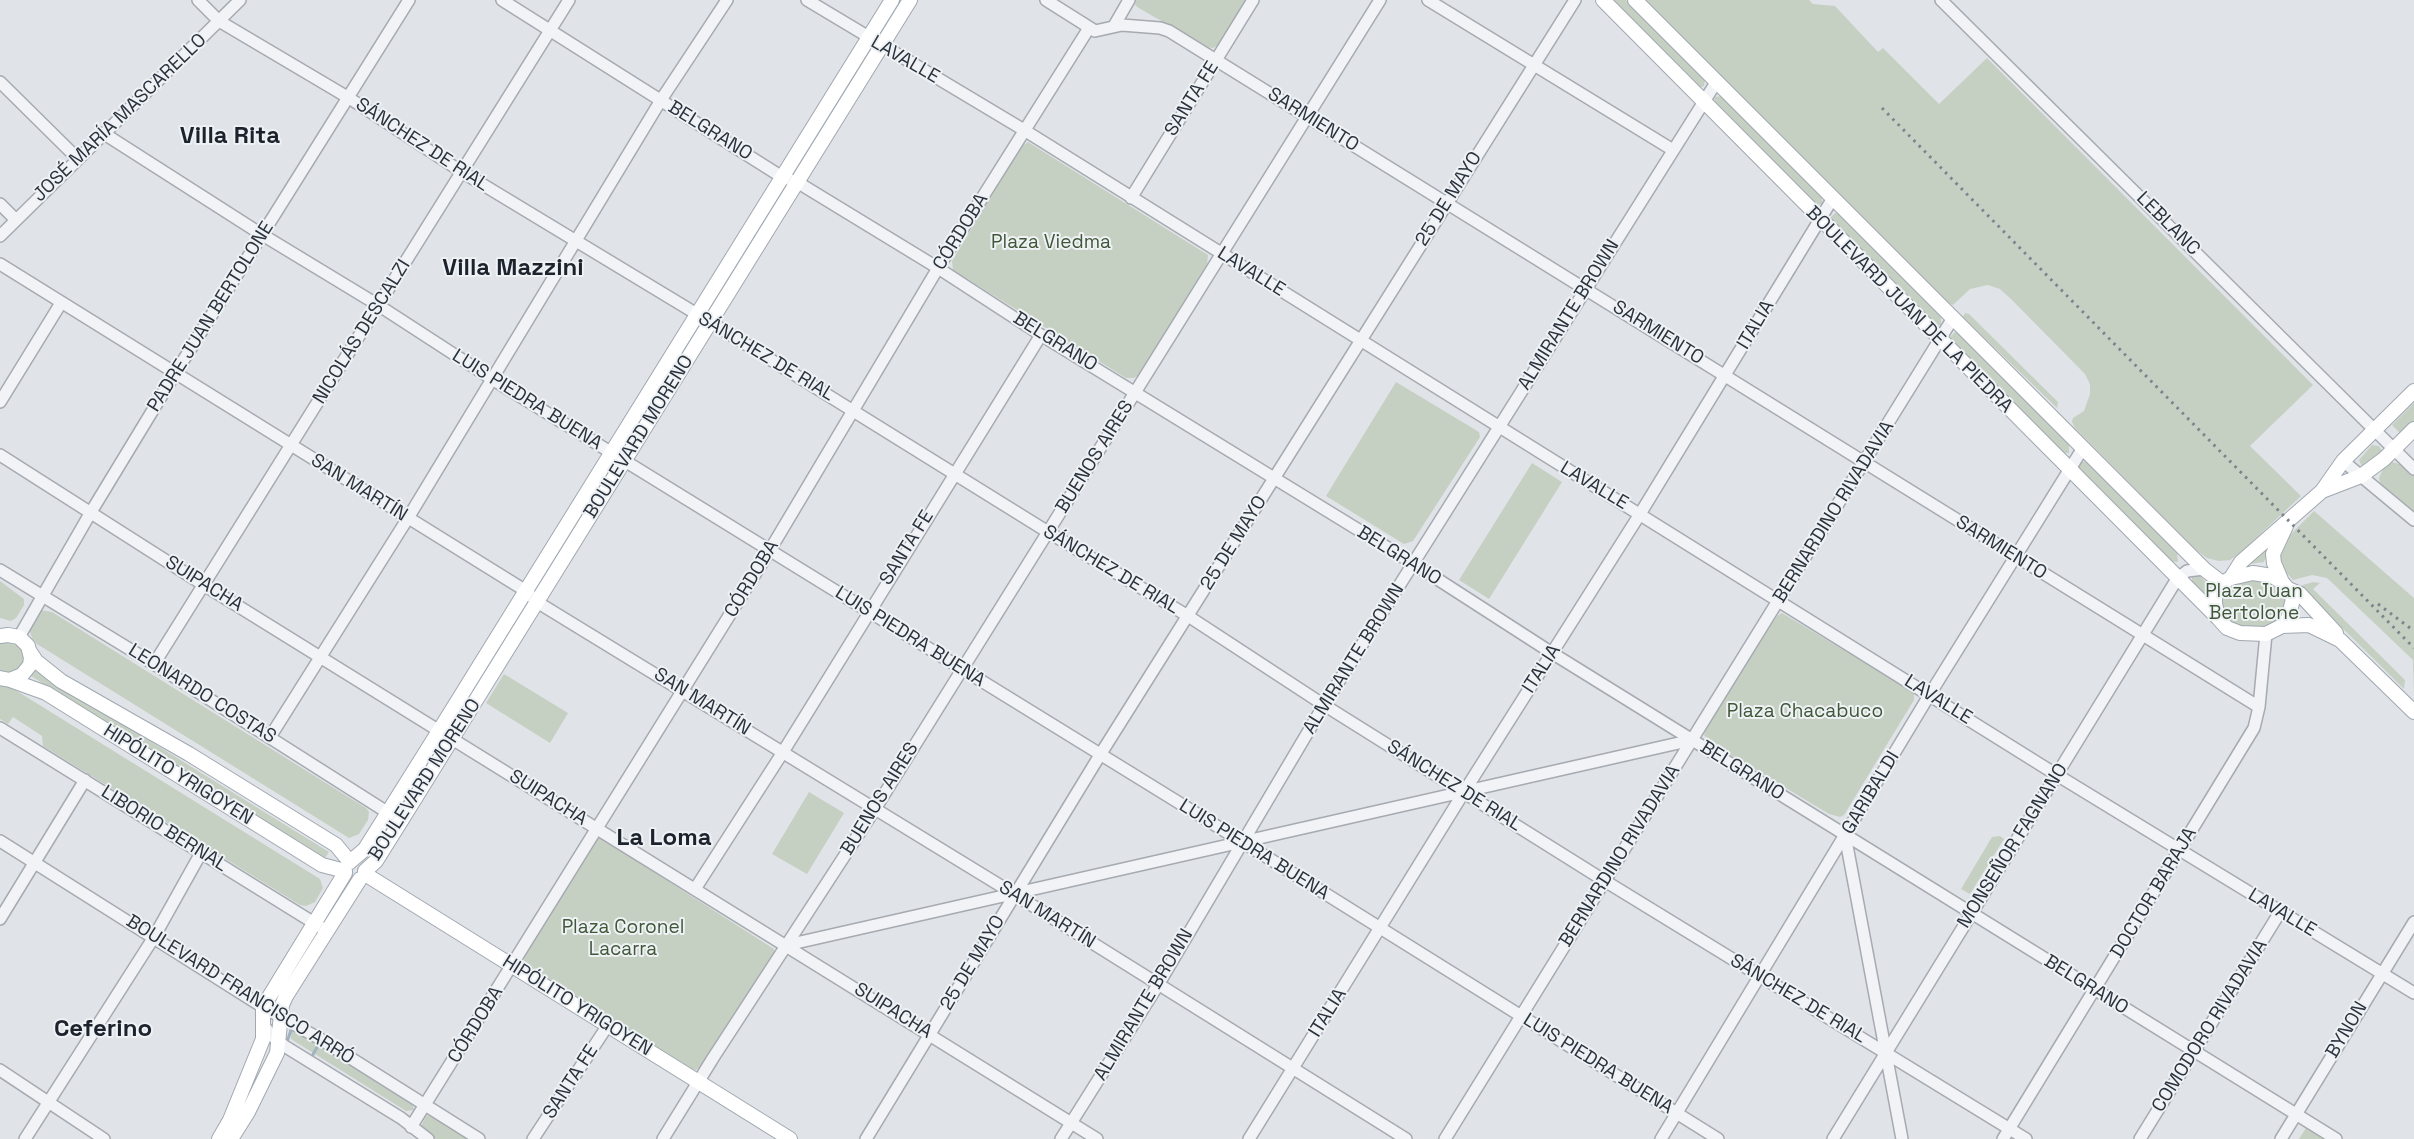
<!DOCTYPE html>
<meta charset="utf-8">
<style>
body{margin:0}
canvas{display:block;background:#e0e3e7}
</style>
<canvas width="2414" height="1139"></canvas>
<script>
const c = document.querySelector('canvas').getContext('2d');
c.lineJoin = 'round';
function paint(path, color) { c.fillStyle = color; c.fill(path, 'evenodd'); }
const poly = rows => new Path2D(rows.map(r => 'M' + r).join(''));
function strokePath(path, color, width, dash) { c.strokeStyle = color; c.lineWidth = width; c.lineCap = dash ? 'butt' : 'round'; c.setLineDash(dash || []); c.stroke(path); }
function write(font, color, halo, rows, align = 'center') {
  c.font = font + ' "Space Grotesk",sans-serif'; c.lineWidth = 4; c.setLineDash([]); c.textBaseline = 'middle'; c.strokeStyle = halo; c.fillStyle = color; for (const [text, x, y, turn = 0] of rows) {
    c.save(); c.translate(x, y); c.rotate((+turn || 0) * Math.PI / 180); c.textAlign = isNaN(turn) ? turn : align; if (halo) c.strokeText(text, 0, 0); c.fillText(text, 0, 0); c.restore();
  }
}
paint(poly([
 [1136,0,1246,0,1219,45,1213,48,1206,47,1139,8,1135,5],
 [1611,0,1626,0,1705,79,1704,86,1698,88],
 [1645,0,1809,0,1813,4,1835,6,1878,52,1883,48,1939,104,1987,58,2313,385,2250,446,2301,496,2240,553,2230,560,2219,561,2207,558,2196,550,2075,428,2072,422,2073,418,2084,411,2090,394,2090,384,2085,374,2012,300,2000,289,1988,285,1970,289,1953,305,1947,302],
 [1721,96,1822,197,1822,204,1815,205,1714,103,1715,97],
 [1028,142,1208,255,1207,264,1139,375,1134,378,1126,378,953,270,952,261,1021,147],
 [782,191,783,196,713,308,709,308,708,306,761,219,763,225,778,200,778,193],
 [1835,213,1838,213,1941,317,1941,325,1934,325,1831,220,1831,217],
 [1965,313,1969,314,2058,402,2057,408,1963,317],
 [698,325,700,329,629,443,625,444],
 [1955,332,1959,334,2069,444,2069,453,2060,453,1951,341,1950,337],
 [1396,382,1479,432,1480,437,1413,541,1404,544,1326,496],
 [2414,403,2414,423,2402,435,2392,425],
 [2372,445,2379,446,2384,454,2362,467,2359,460],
 [2086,461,2177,553,2178,562,2169,561,2079,470,2079,463],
 [2392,462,2403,465,2414,476,2414,513,2380,483,2379,478,2384,467],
 [1532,463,1562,482,1489,599,1459,580],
 [613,465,614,469,543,583,539,584,538,580,609,466],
 [2314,511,2414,598,2414,697,2413,660,2327,578,2312,575,2293,580,2282,568,2279,555,2288,537],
 [2269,546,2264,562,2249,564],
 [2198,574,2207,583,2207,598,2192,582,2192,575],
 [2253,578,2276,584,2287,599,2282,617,2274,623,2262,628,2242,628,2230,622,2224,616,2221,604,2224,591,2231,584],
 [0,581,24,599,24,605,16,618,11,621,0,618],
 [2313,582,2320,583,2313,589,2405,680,2404,689,2300,586],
 [40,610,52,612,366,808,369,812,368,820,359,834,349,838,37,644,32,638,29,628],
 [1782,613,1910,690,1914,694,1914,700,1844,815,1840,817,1829,814,1708,741,1704,735,1710,720,1777,616],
 [4,642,19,645,25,654,23,665,10,673,0,671,0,644],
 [35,670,329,852,325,858,31,676],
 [504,674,568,713,550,743,486,703],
 [0,683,4,683,320,879,323,888,315,902,306,906,300,905,43,746,42,736,13,717,8,724,0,719],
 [809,792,844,813,807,874,772,854],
 [2000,836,2004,839,1970,894,1961,889,1992,837],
 [599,837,774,949,774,954,702,1065,696,1070,688,1069,528,967,524,961,525,953,594,841],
 [294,1030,298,1030,412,1102,414,1110,406,1111,291,1039,291,1032],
 [434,1115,472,1139,436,1139,422,1130,421,1126,426,1116],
 [2306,1128,2323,1139,2299,1139]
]), '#c6d0c2');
strokePath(poly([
 [286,1045,292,1027],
 [311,1058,320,1042]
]), '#9eb3c3', 3);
const minor = poly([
 [198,0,219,21,349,98,462,172,710,322,1048,532,1188,616,1324,705,1605,881,2026,1139],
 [502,0,782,177,797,182,938,268,1041,335,1414,564,1552,653,2336,1139],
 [807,0,1024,130,2057,775,2414,993],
 [1046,0,1095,31,1122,25,1160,28,1169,31,2259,707],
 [1428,0,1673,150],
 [1941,0,2414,469],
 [1114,26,1129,0],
 [0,82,77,158],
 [103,133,261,234,378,305,492,379,1241,841,1718,1139],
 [1131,198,1253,0],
 [0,204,16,220],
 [0,236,240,0],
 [0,264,526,591,537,602,1014,894,1406,1139],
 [0,402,61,303],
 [0,455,204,585,1097,1139],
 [2343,461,2414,520],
 [0,570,154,664,401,821],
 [19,637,91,512,176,372,409,0],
 [154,664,569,0],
 [0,728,327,931],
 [270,737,408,518,661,100,727,0],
 [1845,835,1902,1139],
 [0,841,263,1007,322,1040,479,1139],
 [695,889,783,752,1041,335],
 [0,919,85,780],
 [787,945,1692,740],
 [264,1026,273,1037,286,1047,401,1118,428,1139],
 [0,1070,104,1139],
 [411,1127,770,550,938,268,1089,28],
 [25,1139,154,937,201,853],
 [533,1139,608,1025],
 [663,1139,713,1058,875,809,1380,0],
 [866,1139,1100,755,1575,0],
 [1061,1139,1158,985,1324,705,1717,81],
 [1249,1139,1464,792,1640,514,1833,198],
 [1445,1139,1953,318],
 [1661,1139,1930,694,2083,448],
 [1833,1139,2177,579,2187,571,2204,569],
 [2003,1139,2254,728,2259,707,2266,634],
 [2140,1139,2280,912],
 [2281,1139,2414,922]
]);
const major = poly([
 [1603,0,2218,618],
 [1635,0,2204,569,2222,583],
 [2322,491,2361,476,2384,459,2414,429],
 [2253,573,2272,576,2282,582,2288,589,2293,599,2288,619,2282,626,2266,634,2240,633,2227,628,2218,618,2215,603,2215,595,2222,583,2231,578,2253,573],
 [2231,578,2241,562,2322,491,2343,461,2414,391],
 [2282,582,2274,563,2273,554,2286,526],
 [2288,589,2300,594,2336,633],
 [2282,626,2309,625,2340,640,2414,712],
 [0,636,8,635,19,637,28,646,31,658,30,665,22,675,10,680,0,678],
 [30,652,36,661,61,681,189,754,336,845,350,862],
 [10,680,46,693,322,865,345,871],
 [351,861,365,849,439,731,892,0],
 [365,871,376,861,401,821,910,0],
 [365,874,790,1139],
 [219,1139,230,1120,263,1039,263,1007,345,873],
 [231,1139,248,1112,277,1053,282,1005,286,996,360,879]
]);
strokePath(minor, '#a6aab1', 14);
strokePath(major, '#a0a8b1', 16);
strokePath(minor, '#f2f3f6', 11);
strokePath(major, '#fff', 14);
strokePath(poly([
 [1882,108,2414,648],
 [2378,604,2414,631]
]), '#7b848f', 3, [2.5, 5]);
write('19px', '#2a323d', '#eff2f5', [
 ["LAVALLE",905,60,30],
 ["SANTA FE",1192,99,-58],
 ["JOSÉ MARÍA MASCARELLO",120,118,-44],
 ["SARMIENTO",1313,120,32],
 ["BELGRANO",710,131,32],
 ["SÁNCHEZ DE RIAL",422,145,33],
 ["25 DE MAYO",1449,199,-58],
 ["LEBLANC",2168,224,45],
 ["CÓRDOBA",961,232,-58],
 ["LAVALLE",1251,272,32],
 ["BOULEVARD JUAN DE LA PIEDRA",1909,310,45],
 ["ALMIRANTE BROWN",1569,315,-58],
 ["PADRE JUAN BERTOLONE",211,317,-58],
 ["ITALIA",1756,325,-59],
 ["NICOLÁS DESCALZI",362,332,-58],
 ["SARMIENTO",1658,333,32],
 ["BELGRANO",1055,342,32],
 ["SÁNCHEZ DE RIAL",766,357,31],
 ["LUIS PIEDRA BUENA",527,400,32],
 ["BOULEVARD MORENO",639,437,-58],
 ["BUENOS AIRES",1095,457,-58],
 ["LAVALLE",1594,486,31],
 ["SAN MARTÍN",359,488,32],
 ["BERNARDINO RIVADAVIA",1834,512,-58],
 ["25 DE MAYO",1234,543,-58],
 ["SANTA FE",907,548,-58],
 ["SARMIENTO",2001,548,32],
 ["BELGRANO",1399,556,32],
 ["SÁNCHEZ DE RIAL",1111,570,31],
 ["CÓRDOBA",752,579,-59],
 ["SUIPACHA",204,584,32],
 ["LUIS PIEDRA BUENA",910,637,32],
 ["ALMIRANTE BROWN",1354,659,-58],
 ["ITALIA",1542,669,-57],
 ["LEONARDO COSTAS",202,694,32],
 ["LAVALLE",1938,700,32],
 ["SAN MARTÍN",702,702,32],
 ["BELGRANO",1742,771,32],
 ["HIPÓLITO YRIGOYEN",178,775,32],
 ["BOULEVARD MORENO",425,780,-57],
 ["SÁNCHEZ DE RIAL",1454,786,32],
 ["GARIBALDI",1871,793,-59],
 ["SUIPACHA",548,798,32],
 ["BUENOS AIRES",880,799,-58],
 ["LIBORIO BERNAL",164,829,32],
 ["MONSEÑOR FAGNANO",2013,846,-58],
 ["LUIS PIEDRA BUENA",1254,850,32],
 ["BERNARDINO RIVADAVIA",1620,856,-58],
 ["DOCTOR BARAJA",2154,893,-59],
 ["LAVALLE",2282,913,31],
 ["SAN MARTÍN",1047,915,32],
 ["25 DE MAYO",973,963,-59],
 ["BELGRANO",2086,985,32],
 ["BOULEVARD FRANCISCO ARRÓ",240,990,32],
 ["SÁNCHEZ DE RIAL",1798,999,31],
 ["ALMIRANTE BROWN",1144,1005,-59],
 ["HIPÓLITO YRIGOYEN",577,1006,32],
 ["SUIPACHA",893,1011,32],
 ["ITALIA",1328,1013,-58],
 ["CÓRDOBA",476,1025,-58],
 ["COMODORO RIVADAVIA",2210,1026,-58],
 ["BYNON",2347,1030,-59],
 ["LUIS PIEDRA BUENA",1598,1064,32],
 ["SANTA FE",571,1082,-57]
]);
write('19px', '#405739', '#eff2f5', [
 ["Plaza Viedma",1051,243],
 ["Plaza Juan",2254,592],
 ["Bertolone",2254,614],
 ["Plaza Chacabuco",1805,712],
 ["Plaza Coronel",623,928],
 ["Lacarra",623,950]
]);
write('bold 24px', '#1c232d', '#eff2f5', [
 ["Villa Rita",230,136],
 ["Villa Mazzini",513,268],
 ["La Loma",664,838],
 ["Ceferino",103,1029]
]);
</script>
